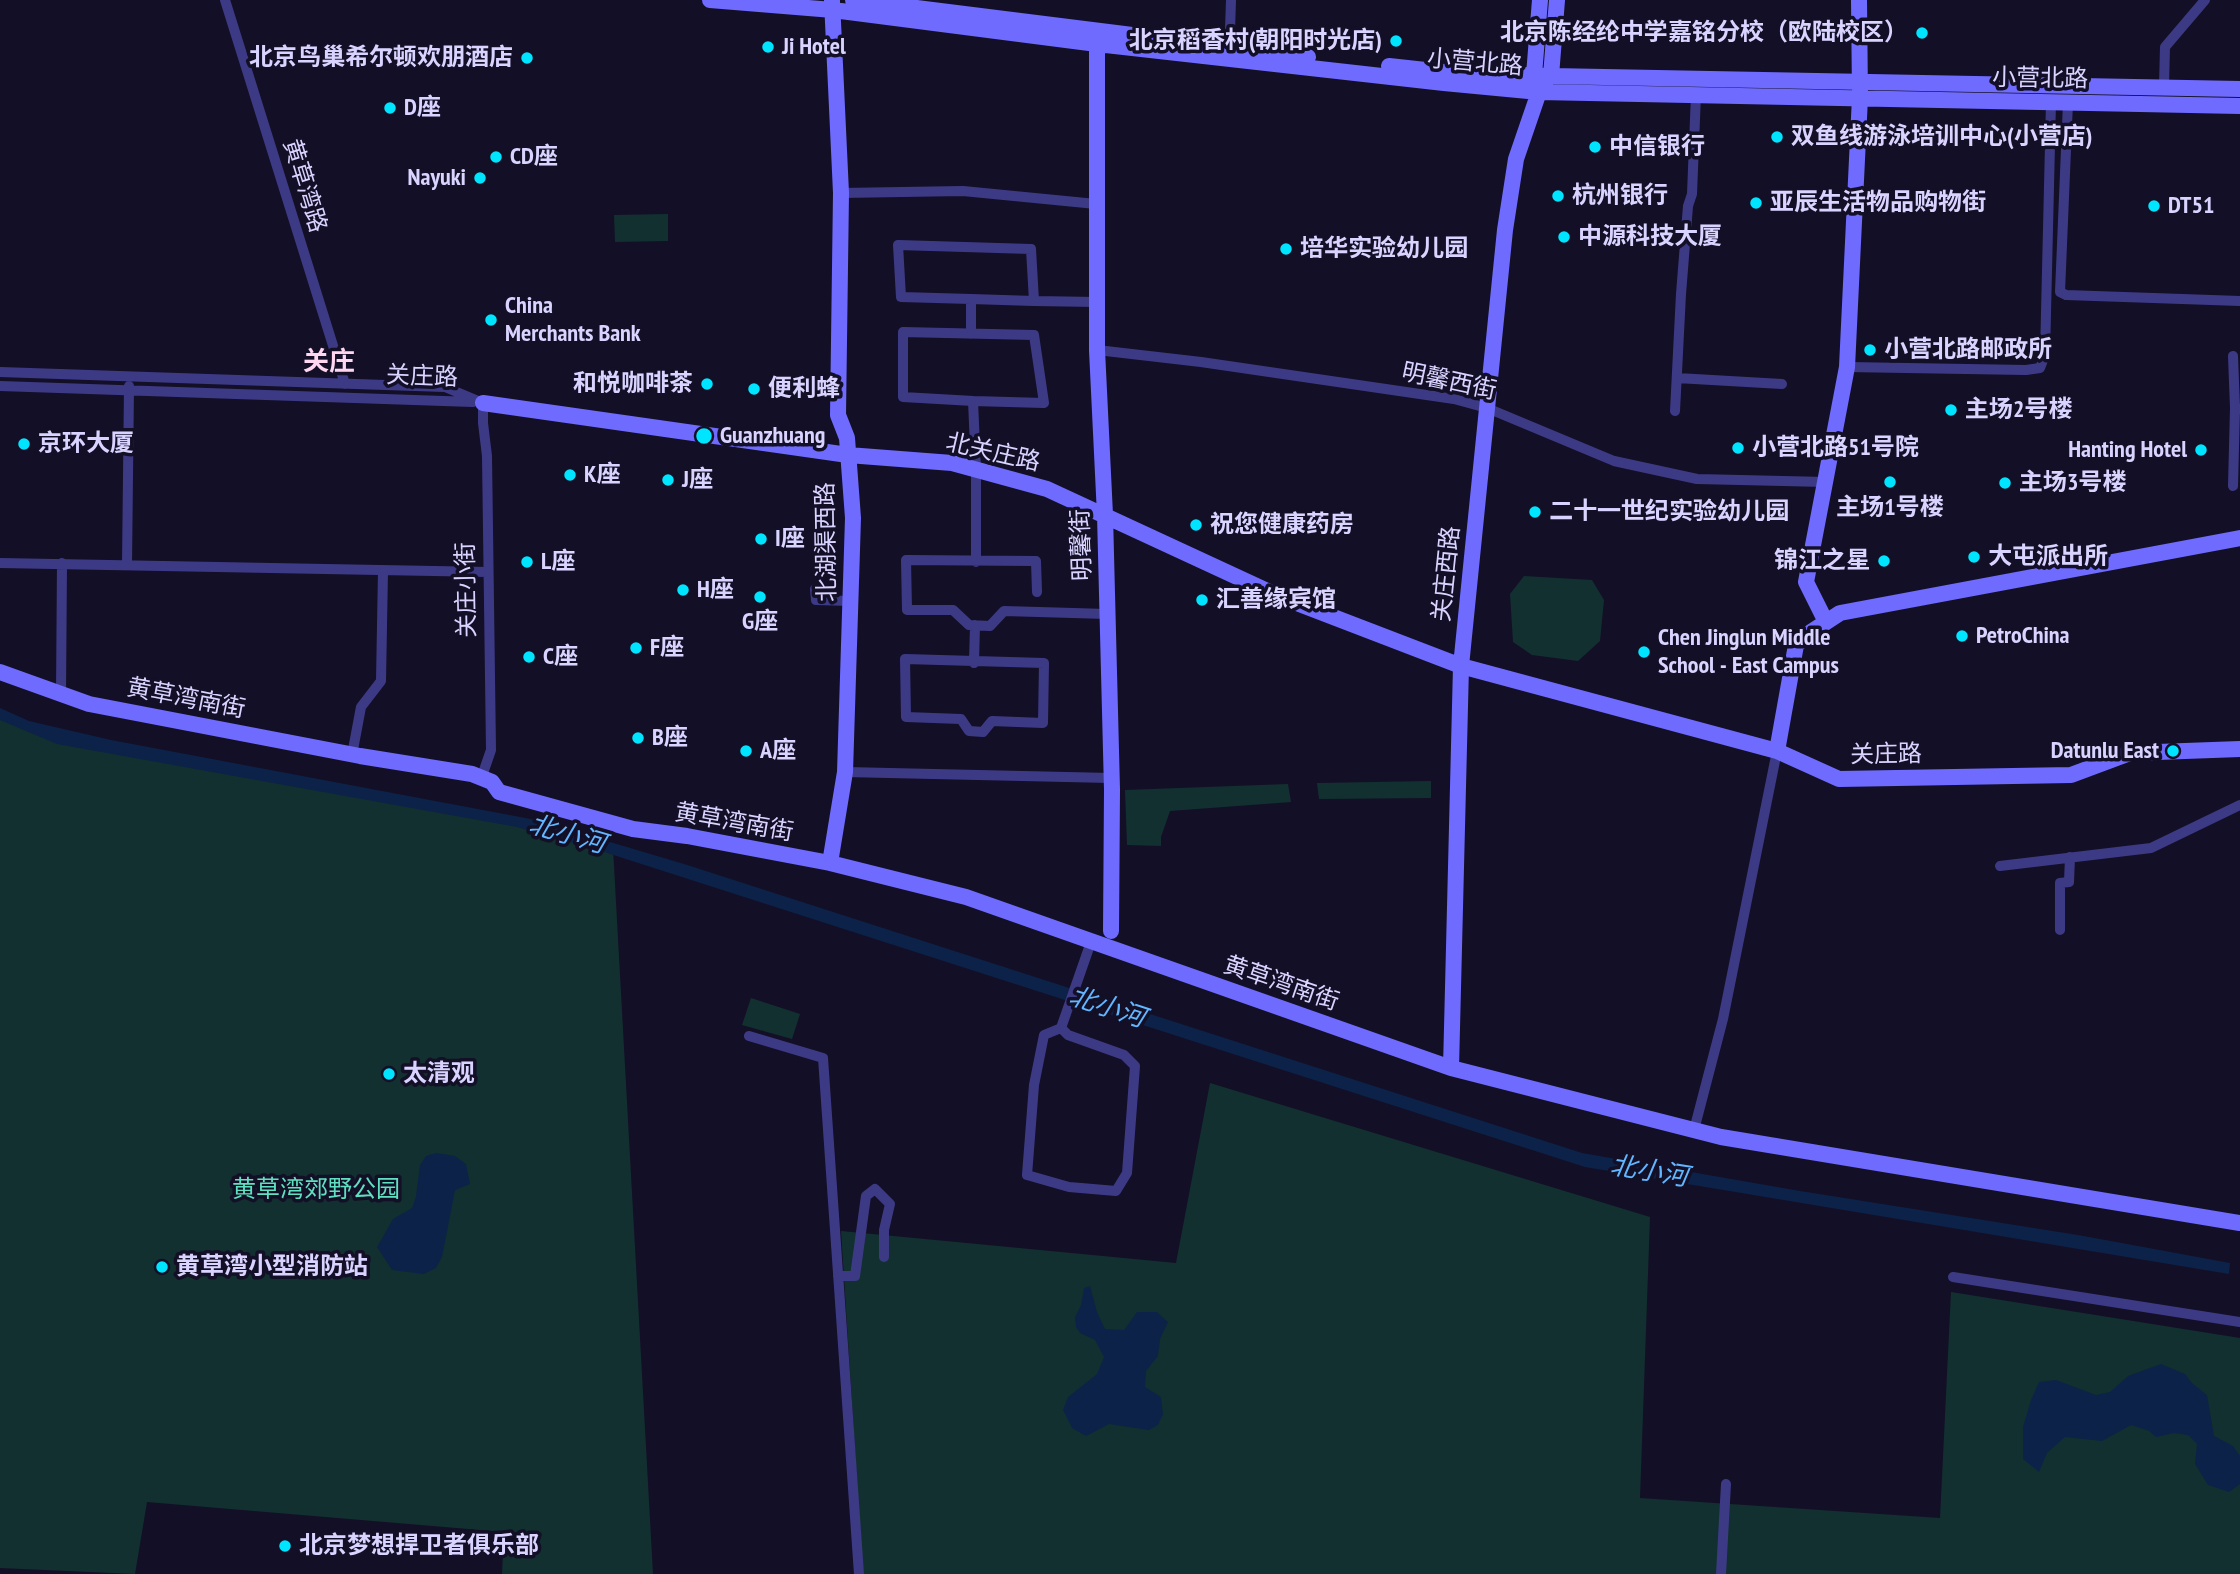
<!DOCTYPE html>
<meta charset="utf-8">
<style>
body{margin:0}
canvas{display:block;background:#130f26}
</style>
<canvas width="2240" height="1574"></canvas>
<script>
const c = document.querySelector('canvas').getContext('2d');
c.lineJoin = 'round';
function paint(path, color) { c.fillStyle = color; c.fill(path, 'evenodd'); }
const poly = rows => new Path2D(rows.map(r => 'M' + r).join(''));
function strokePath(path, color, width, dash) { c.strokeStyle = color; c.lineWidth = width; c.lineCap = dash ? 'butt' : 'round'; c.setLineDash(dash || []); c.stroke(path); }
function write(font, color, halo, rows, align = 'center') {
  c.font = font + ' "PT Sans Narrow","Noto Sans SC",sans-serif'; c.lineWidth = 7; c.setLineDash([]); c.textBaseline = 'middle'; c.strokeStyle = halo; c.fillStyle = color; for (const [text, x, y, turn = 0] of rows) {
    c.save(); c.translate(x, y); c.rotate((+turn || 0) * Math.PI / 180); c.textAlign = isNaN(turn) ? turn : align; if (halo) c.strokeText(text, 0, 0); c.fillText(text, 0, 0); c.restore();
  }
}
paint(poly([
 [668,214,668,241,615,242,614,215],
 [1524,576,1592,580,1604,600,1600,641,1578,661,1532,655,1513,642,1510,594],
 [0,717,29,732,547,827,613,848,653,1574,502,1574,504,1532,147,1502,135,1574,0,1568],
 [1431,781,1431,798,1319,799,1317,783],
 [1288,784,1291,802,1170,811,1161,837,1161,846,1127,845,1125,790],
 [751,998,800,1014,792,1039,742,1025],
 [1210,1083,1650,1217,1640,1498,1940,1518,1951,1292,2240,1338,2240,1574,863,1574,841,1231,1176,1263]
]), '#12302f');
paint(poly([
 [0,708,29,721,111,740,536,820,684,864,1582,1153,1800,1191,2078,1235,2230,1263,2229,1274,1585,1167,601,851,517,827,57,744,0,720],
 [436,1153,455,1156,466,1164,470,1184,455,1190,442,1257,436,1268,424,1274,392,1270,377,1247,393,1219,412,1208,416,1196,420,1165,426,1156],
 [1090,1286,1097,1312,1105,1329,1124,1330,1137,1312,1157,1312,1168,1322,1160,1339,1158,1356,1146,1371,1145,1387,1161,1397,1163,1414,1158,1425,1149,1430,1109,1424,1086,1436,1072,1428,1063,1410,1068,1397,1097,1374,1104,1357,1095,1340,1080,1333,1076,1327,1075,1317,1081,1305,1084,1288],
 [2161,1364,2185,1374,2192,1383,2207,1395,2214,1436,2233,1446,2240,1456,2240,1484,2229,1492,2208,1485,2195,1464,2197,1444,2188,1435,2174,1433,2156,1437,2149,1431,2131,1425,2102,1441,2065,1437,2047,1453,2039,1472,2023,1459,2023,1427,2031,1400,2039,1382,2056,1380,2096,1395,2110,1392,2128,1376]
]), '#0c2248');
strokePath(poly([
 [225,0,345,384],
 [1231,0,1230,31,1234,48],
 [2164,87,2165,47,2205,0],
 [2068,102,2060,292,2066,295,2240,301],
 [841,193,963,191,1096,204],
 [1034,301,1096,302],
 [971,334,971,299,1034,301,1031,249,898,245,901,297,971,299],
 [1097,350,1201,362,1454,399,1487,408,1614,461,1697,479,1826,482],
 [2233,356,2235,408],
 [1847,367,2026,370,2040,368,2045,355,2051,102],
 [0,372,445,387,483,403],
 [1677,378,1782,384],
 [0,386,473,402],
 [973,401,903,397,903,332,1034,335,1044,403,973,401,976,469,976,562],
 [1675,411,1681,294,1688,206,1692,194,1696,94],
 [2233,486,2235,408,2240,409],
 [0,563,488,572],
 [127,565,129,386],
 [815,589,816,600,851,601],
 [1037,592,1036,561,906,560,907,610,953,610,969,625,990,626,1004,611,1107,614],
 [905,659,1044,663,1043,723,992,721,983,732,969,731,961,719,906,717,905,659],
 [974,663,975,625],
 [61,694,62,563],
 [352,755,361,707,381,681,383,571],
 [845,772,1111,778],
 [482,776,491,750,487,456,483,423,483,403],
 [2000,866,2151,848,2240,805],
 [2060,930,2060,883,2069,882,2070,857],
 [1061,1028,1068,1035,1124,1055,1135,1066,1127,1173,1116,1191,1069,1187,1027,1175,1034,1085,1044,1035,1061,1028,1091,942],
 [749,1036,823,1058,859,1574],
 [1694,1130,1723,1019,1777,751],
 [838,1276,855,1276,866,1196,875,1189,890,1204,884,1230,884,1257],
 [1953,1277,2240,1322],
 [1721,1574,1726,1484]
]), '#3d3a85', 10);
strokePath(poly([
 [710,0,833,10,1097,44,1444,83,1539,92,2240,106],
 [853,0,1308,57],
 [1097,44,1097,350,1105,515,1112,790,1111,931],
 [1389,66,1444,72,1551,76,2240,89],
 [1551,76,1557,0],
 [1536,83,1534,75,1540,0],
 [483,403,848,455,952,463,1047,489,1276,595,1461,666,1777,751,1839,779,2071,775,2130,753,2240,749],
 [1826,622,1806,582,1847,367,1860,97,1859,0],
 [0,672,89,704,360,756,472,774,492,782,499,792,633,829,687,836,830,863,966,897,1451,1068,1721,1137,2240,1223],
 [1777,751,1796,645,1811,632,1840,613,2240,538],
 [830,863,845,772,853,518,847,438,838,415,841,193,832,1],
 [1451,1068,1461,666,1505,230,1516,159,1539,92,1545,84]
]), '#6f6bff', 16);
for (const [x, y, r, color] of [
 [1922,33,7,"#00e5ff"],
 [1396,41,7,"#00e5ff"],
 [768,47,7,"#00e5ff"],
 [527,58,7,"#00e5ff"],
 [390,108,7,"#00e5ff"],
 [1777,137,7,"#00e5ff"],
 [1595,147,7,"#00e5ff"],
 [496,157,7,"#00e5ff"],
 [480,178,7,"#00e5ff"],
 [1558,196,7,"#00e5ff"],
 [1756,203,7,"#00e5ff"],
 [2154,206,7,"#00e5ff"],
 [1564,237,7,"#00e5ff"],
 [1286,249,7,"#00e5ff"],
 [491,320,7,"#00e5ff"],
 [1870,350,7,"#00e5ff"],
 [707,384,7,"#00e5ff"],
 [754,389,7,"#00e5ff"],
 [1951,410,7,"#00e5ff"],
 [704,436,9,"#00e5ff"],
 [24,444,7,"#00e5ff"],
 [1738,448,7,"#00e5ff"],
 [2201,450,7,"#00e5ff"],
 [570,475,7,"#00e5ff"],
 [668,480,7,"#00e5ff"],
 [1890,482,7,"#00e5ff"],
 [2005,483,7,"#00e5ff"],
 [1535,512,7,"#00e5ff"],
 [1196,525,7,"#00e5ff"],
 [761,539,7,"#00e5ff"],
 [1974,557,7,"#00e5ff"],
 [1884,561,7,"#00e5ff"],
 [527,562,7,"#00e5ff"],
 [683,590,7,"#00e5ff"],
 [760,597,7,"#00e5ff"],
 [1202,600,7,"#00e5ff"],
 [1962,636,7,"#00e5ff"],
 [636,648,7,"#00e5ff"],
 [1644,652,7,"#00e5ff"],
 [529,657,7,"#00e5ff"],
 [638,738,7,"#00e5ff"],
 [746,751,7,"#00e5ff"],
 [2173,751,7,"#00e5ff"],
 [389,1074,7,"#00e5ff"],
 [162,1267,7,"#00e5ff"],
 [285,1546,7,"#00e5ff"]
]) { const dot = new Path2D(); dot.arc(x, y, r, 0, 2 * Math.PI); c.fillStyle = color; c.fill(dot); strokePath(dot, '#130f26', 2.5); }
write('bold 24px', '#d9d4ff', '#130f26', [
 ["北京陈经纶中学嘉铭分校（欧陆校区）",1908,33,"right"],
 ["北京稻香村(朝阳时光店)",1382,41,"right"],
 ["Ji Hotel",782,47],
 ["北京鸟巢希尔顿欢朋酒店",513,58,"right"],
 ["D座",404,108],
 ["双鱼线游泳培训中心(小营店)",1791,137],
 ["中信银行",1609,147],
 ["CD座",510,157],
 ["Nayuki",466,178,"right"],
 ["杭州银行",1572,196],
 ["亚辰生活物品购物街",1770,203],
 ["DT51",2168,206],
 ["中源科技大厦",1578,237],
 ["培华实验幼儿园",1300,249],
 ["China",505,306],
 ["Merchants Bank",505,334],
 ["小营北路邮政所",1884,350],
 ["和悦咖啡茶",693,384,"right"],
 ["便利蜂",768,389],
 ["主场2号楼",1965,410],
 ["Guanzhuang",720,436],
 ["京环大厦",38,444],
 ["小营北路51号院",1752,448],
 ["Hanting Hotel",2187,450,"right"],
 ["K座",584,475],
 ["J座",682,480],
 ["主场3号楼",2019,483],
 ["主场1号楼",1890,508,"center"],
 ["二十一世纪实验幼儿园",1549,512],
 ["祝您健康药房",1210,525],
 ["I座",775,539],
 ["大屯派出所",1988,557],
 ["锦江之星",1870,561,"right"],
 ["L座",541,562],
 ["H座",697,590],
 ["汇善缘宾馆",1216,600],
 ["G座",760,622,"center"],
 ["PetroChina",1976,636],
 ["Chen Jinglun Middle",1658,638],
 ["School - East Campus",1658,666],
 ["F座",650,648],
 ["C座",543,657],
 ["B座",652,738],
 ["A座",760,751],
 ["Datunlu East",2159,751,"right"],
 ["太清观",403,1074],
 ["黄草湾小型消防站",176,1267],
 ["北京梦想捍卫者俱乐部",299,1546]
], 'left');
write('24px', '#d9d4ff', '#130f26', [
 ["小营北路",1475,63,5],
 ["小营北路",2040,79,1],
 ["黄草湾路",304,186,73],
 ["关庄路",422,377,2],
 ["明馨西街",1449,382,12],
 ["北关庄路",993,453,13],
 ["北湖渠西路",827,542,-91],
 ["明馨街",1082,545,-92],
 ["关庄西路",1447,574,-84],
 ["关庄小街",467,590,-91],
 ["黄草湾南街",186,699,11],
 ["关庄路",1886,755,-1],
 ["黄草湾南街",734,823,10],
 ["黄草湾南街",1281,984,19]
]);
write('24px', '#5fe0c0', '#130f26', [
 ["黄草湾郊野公园",316,1190]
]);
write('bold 26px', '#ffd6f0', '#130f26', [
 ["关庄",329,363]
]);
write('italic 26px', '#62b6ff', '#130f26', [
 ["北小河",567,835,16],
 ["北小河",1107,1008,18],
 ["北小河",1649,1172,9]
]);
</script>
